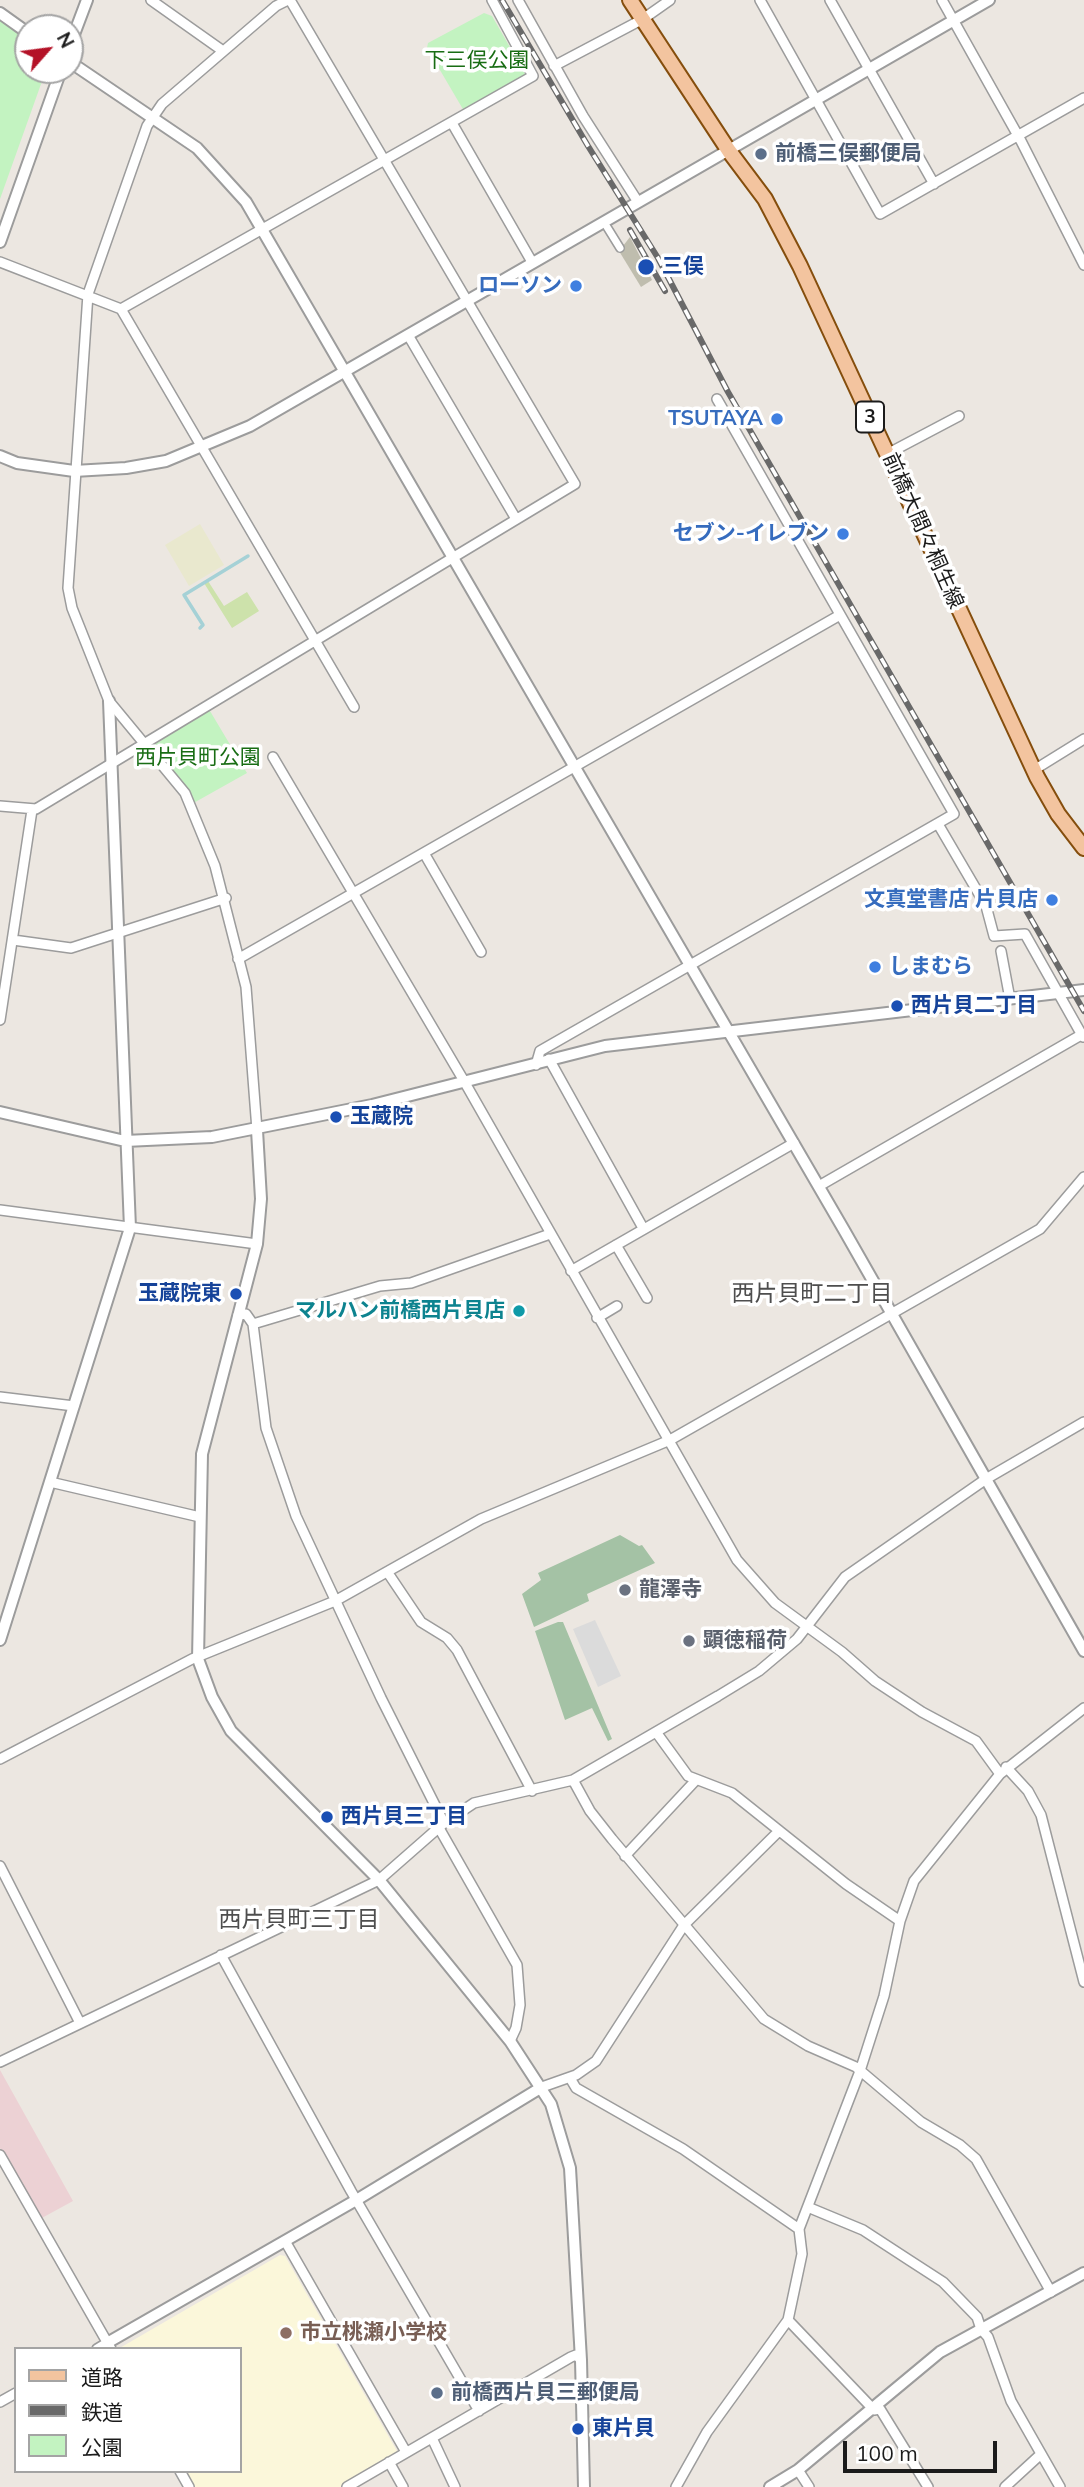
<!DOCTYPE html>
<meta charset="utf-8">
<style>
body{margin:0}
#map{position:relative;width:1084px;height:2487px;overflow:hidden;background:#ece7e1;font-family:Mulish,"Noto Sans JP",sans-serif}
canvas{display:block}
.legend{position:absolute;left:14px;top:2347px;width:228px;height:126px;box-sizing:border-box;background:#fff;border:2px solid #a4a4a4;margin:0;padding:9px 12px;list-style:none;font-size:21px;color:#1b1b1b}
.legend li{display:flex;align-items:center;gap:14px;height:35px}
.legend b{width:35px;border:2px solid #a4a4a4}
.north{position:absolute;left:14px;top:14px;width:70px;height:70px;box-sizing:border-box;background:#fff;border:2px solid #a4a4a4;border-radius:50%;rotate:62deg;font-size:19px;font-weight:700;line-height:28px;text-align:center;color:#1b1b1b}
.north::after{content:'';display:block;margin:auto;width:24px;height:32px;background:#b41227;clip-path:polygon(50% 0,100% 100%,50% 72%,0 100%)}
.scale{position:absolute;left:843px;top:2441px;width:154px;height:32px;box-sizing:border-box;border:4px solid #1b1b1b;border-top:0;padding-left:9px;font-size:21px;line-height:24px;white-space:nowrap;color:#1b1b1b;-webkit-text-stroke:5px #fff;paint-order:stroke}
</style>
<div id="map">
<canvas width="1084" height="2487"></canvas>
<ul class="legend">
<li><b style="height:9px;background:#f3c49f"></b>道路</li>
<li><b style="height:9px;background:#696969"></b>鉄道</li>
<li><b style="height:19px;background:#c3f3c1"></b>公園</li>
</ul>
<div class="north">N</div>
<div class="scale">100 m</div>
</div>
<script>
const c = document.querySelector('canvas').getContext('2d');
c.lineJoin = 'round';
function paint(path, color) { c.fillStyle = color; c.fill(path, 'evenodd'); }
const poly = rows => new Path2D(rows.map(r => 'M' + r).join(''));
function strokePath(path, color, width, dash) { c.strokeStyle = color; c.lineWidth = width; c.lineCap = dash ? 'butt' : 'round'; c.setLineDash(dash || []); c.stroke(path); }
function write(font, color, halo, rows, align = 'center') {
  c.font = font + ' Mulish,"Noto Sans JP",sans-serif'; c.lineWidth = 7; c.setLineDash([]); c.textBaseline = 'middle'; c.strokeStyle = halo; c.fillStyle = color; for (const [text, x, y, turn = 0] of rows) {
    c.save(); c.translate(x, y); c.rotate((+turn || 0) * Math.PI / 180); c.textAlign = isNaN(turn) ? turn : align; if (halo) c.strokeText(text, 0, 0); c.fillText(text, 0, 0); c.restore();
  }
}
paint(poly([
 [0,2070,73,2201,40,2219,0,2148]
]), '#ecd1d4');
paint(poly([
 [280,2255,285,2256,397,2451,396,2455,341,2487,195,2487,186,2471,240,2471,240,2349,118,2349]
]), '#fbf7da');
paint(poly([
 [630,237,652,280,641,287,619,251]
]), '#bfbdae');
paint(poly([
 [200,524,224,565,189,586,165,545]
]), '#e9e8ce');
paint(poly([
 [208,581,224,606,247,592,259,611,232,628,204,583]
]), '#cde2ab');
paint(poly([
 [620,1535,639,1546,642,1545,655,1563,587,1594,589,1601,534,1627,522,1594,541,1580,538,1573],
 [558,1622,563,1622,612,1739,608,1741,592,1708,565,1720,535,1631]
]), '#a4c2a5');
paint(poly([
 [484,13,492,16,526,75,464,111,427,48,428,43],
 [0,19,28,38,28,70,46,70,0,199],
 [207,706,247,773,190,805,143,745]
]), '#c3f3c1');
paint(poly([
 [595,1620,621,1676,598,1687,573,1629]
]), '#dbdbdb');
strokePath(poly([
 [200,628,203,625,184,595,248,556]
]), '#a5d1d6', 3.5);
const pedestrian = poly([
 [607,227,620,248]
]);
const minor = poly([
 [151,0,223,51],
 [518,0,583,116,638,202],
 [760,0,880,214,1084,98],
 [830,0,934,184],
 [942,0,1021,141,1084,265],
 [554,66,643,19,670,0],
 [452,123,532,262],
 [0,262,121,309,533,76,492,0],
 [121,309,354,707],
 [408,335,516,519],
 [887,454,959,416],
 [273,757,464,1081,737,1560,775,1603,842,1652,875,1681,922,1712,976,1741,1000,1774],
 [1034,770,1084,739],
 [0,806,36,809,575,484,290,0],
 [938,824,986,906,994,936,1025,934,1083,1037],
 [424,853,481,952],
 [13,940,71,948,226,898],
 [1001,951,1010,999],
 [238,959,840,615],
 [0,1020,32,810],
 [549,1059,643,1228],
 [536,1065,540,1051,954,814,717,399],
 [257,1130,246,987,215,866,185,793,109,701,72,608,68,588,88,294,147,126,162,104,276,6,288,0],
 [819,1186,1081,1035],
 [0,1210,257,1244],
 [616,1245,647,1298],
 [571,1271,794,1143],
 [238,1315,246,1314,253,1324,266,1428,296,1516,381,1698,444,1823],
 [597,1318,617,1306],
 [253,1324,380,1286,411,1283,550,1234],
 [0,1397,74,1406],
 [50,1482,200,1517],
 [388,1573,421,1622,447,1638,457,1650,532,1791],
 [656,1732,688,1776,732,1793,846,1884,900,1921],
 [0,1759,192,1659,335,1601,481,1519,670,1440,1040,1229,1084,1177],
 [1006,1767,1028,1791,1041,1815,1084,1982],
 [573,1780,590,1811,612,1839,764,2019,808,2046,856,2067,921,2122,960,2145,976,2159,1051,2292],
 [439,1828,517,1965,520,2005,516,2028,510,2041],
 [625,1856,696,1780],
 [0,1866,80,2023],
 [221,1955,351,2191,479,2411],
 [0,2062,379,1880,444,1823,474,1803,573,1780,718,1696,759,1671,797,1639,845,1577,986,1479,1084,1422],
 [570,2078,576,2088,683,2149,799,2229],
 [542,2087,576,2075,596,2061,684,1925,779,1831],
 [0,2155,111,2349],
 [810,2208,863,2230,909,2260,943,2282,977,2317,981,2329,988,2337,1011,2401,1060,2487],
 [285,2241,406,2452],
 [788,2320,874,2410,880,2409,928,2487],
 [97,2349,107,2343],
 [0,2402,16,2393],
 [432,2438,455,2487],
 [389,2462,403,2487],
 [798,2470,809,2487],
 [180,2471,189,2487],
 [347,2487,571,2357,576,2355,581,2360],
 [676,2487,707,2432,788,2320,802,2254,799,2229,860,2071,884,1996,900,1921,914,1881,1000,1774,1084,1708],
 [1005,2487,1041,2454]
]);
const tertiary = poly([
 [0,13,28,33],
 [70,45,87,0],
 [70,62,197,148,246,202,844,1230,1084,1651],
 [0,242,61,70],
 [0,456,17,463,74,471,126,468,166,461,250,426,989,0],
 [0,1112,125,1141,212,1137,372,1105,605,1046,1084,990],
 [257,1130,261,1199,257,1244,202,1454,198,1659,212,1697,231,1731,379,1880,510,2041,551,2104,570,2168,581,2360,584,2487],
 [0,1640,130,1228,109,701],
 [107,2343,358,2199,542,2087],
 [770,2487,798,2470,940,2352,1084,2273]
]);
const primary = poly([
 [630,0,729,151,765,199,800,266,1037,777,1058,814,1084,848]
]);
strokePath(pedestrian, '#9c9c9c', 10);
strokePath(minor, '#9c9c9c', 12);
strokePath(tertiary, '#9c9c9c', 14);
strokePath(primary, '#854e0d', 18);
strokePath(pedestrian, '#fff', 7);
strokePath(minor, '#fff', 9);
strokePath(tertiary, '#fff', 10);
strokePath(primary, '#f3c49f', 14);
const rail = poly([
 [502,0,588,146,658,258,728,392,1084,1011],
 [630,230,665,291]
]);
strokePath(rail, '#696969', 6);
strokePath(rail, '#fff', 3.5, [10]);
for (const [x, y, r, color] of [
 [761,154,7,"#5c6f8a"],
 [646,267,9,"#1a4fb4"],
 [576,286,7,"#3f7fe0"],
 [777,419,7,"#3f7fe0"],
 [843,534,7,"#3f7fe0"],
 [1052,900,7,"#3f7fe0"],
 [875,967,7,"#3f7fe0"],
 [897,1006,7,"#1a4fb4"],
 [336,1117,7,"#1a4fb4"],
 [236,1294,7,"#1a4fb4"],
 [519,1311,7,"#0f9aa8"],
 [625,1590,7,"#6b7280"],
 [689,1641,7,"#6b7280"],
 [327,1817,7,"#1a4fb4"],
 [286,2333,7,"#8d6e63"],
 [437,2393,7,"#5c6f8a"],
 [578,2429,7,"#1a4fb4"]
]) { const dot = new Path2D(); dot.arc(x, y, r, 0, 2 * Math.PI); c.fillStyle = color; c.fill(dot); strokePath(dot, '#fff', 2.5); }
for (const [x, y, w] of [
 [870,417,28]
]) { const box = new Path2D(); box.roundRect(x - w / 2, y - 15.5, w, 31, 5); c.fillStyle = '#fff'; c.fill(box); strokePath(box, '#1b1b1b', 2); }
write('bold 19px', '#1b1b1b', null, [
 ["3",870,417]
]);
write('21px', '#196d14', '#fff', [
 ["下三俣公園",477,61],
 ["西片貝町公園",198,758]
]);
write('bold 21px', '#4e5e75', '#fff', [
 ["前橋三俣郵便局",775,154],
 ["前橋西片貝三郵便局",451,2393]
], 'left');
write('bold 21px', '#164399', '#fff', [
 ["三俣",662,267],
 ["西片貝二丁目",911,1006],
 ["玉蔵院",350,1117],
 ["玉蔵院東",222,1294,"right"],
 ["西片貝三丁目",341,1817],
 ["東片貝",592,2429]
], 'left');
write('bold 21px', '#366cbe', '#fff', [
 ["ローソン",562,286],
 ["TSUTAYA",763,419],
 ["セブン-イレブン",829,534],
 ["文真堂書店 片貝店",1038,900],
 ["しまむら",889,967,"left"]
], 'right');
write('21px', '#1b1b1b', '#fff', [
 ["前橋大間々桐生線",923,531,66]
]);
write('bold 21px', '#0d838f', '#fff', [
 ["マルハン前橋西片貝店",505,1311]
], 'right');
write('bold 21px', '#5b616d', '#fff', [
 ["龍澤寺",639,1590],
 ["顕徳稲荷",703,1641]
], 'left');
write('bold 21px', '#785e54', '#fff', [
 ["市立桃瀬小学校",300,2333]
], 'left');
write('23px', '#4e4e4e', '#fff', [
 ["西片貝町二丁目",812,1294],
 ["西片貝町三丁目",299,1920]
]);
</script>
